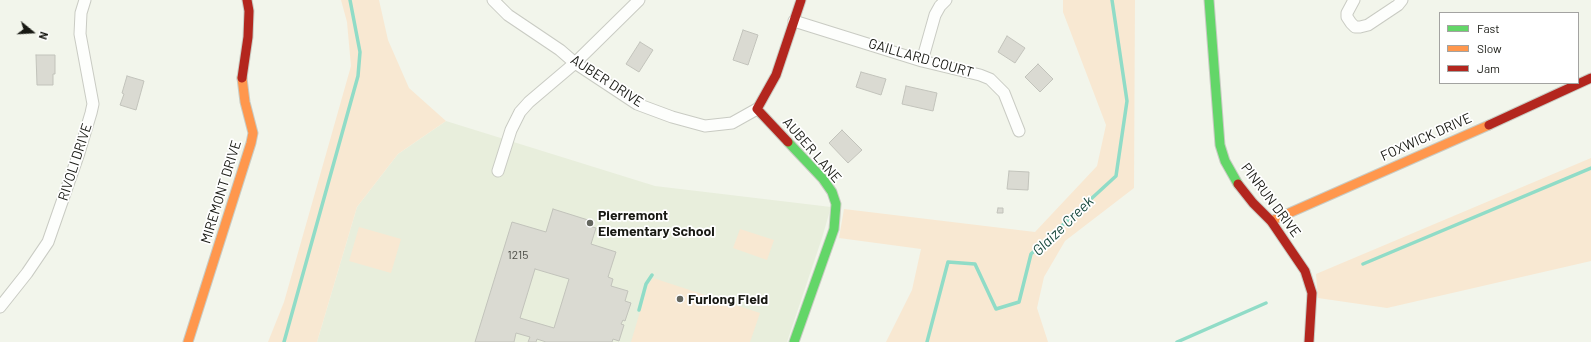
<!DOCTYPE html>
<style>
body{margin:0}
#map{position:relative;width:1591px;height:342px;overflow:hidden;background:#f2f5eb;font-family:Barlow,sans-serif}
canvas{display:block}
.legend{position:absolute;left:1439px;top:12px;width:140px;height:72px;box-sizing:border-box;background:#fff;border:1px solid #a3a3a1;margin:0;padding:5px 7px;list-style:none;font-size:12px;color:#181913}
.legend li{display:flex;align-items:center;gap:8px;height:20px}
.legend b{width:20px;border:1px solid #a3a3a1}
.north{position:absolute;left:12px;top:12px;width:40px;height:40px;-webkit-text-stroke:3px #fff;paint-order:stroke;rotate:108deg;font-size:11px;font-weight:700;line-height:16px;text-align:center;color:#181913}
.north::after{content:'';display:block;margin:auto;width:14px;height:18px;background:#181913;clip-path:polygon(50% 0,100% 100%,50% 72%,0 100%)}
</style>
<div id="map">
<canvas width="1591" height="342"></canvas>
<ul class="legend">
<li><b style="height:5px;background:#63d668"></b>Fast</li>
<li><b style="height:5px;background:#ff974d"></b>Slow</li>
<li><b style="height:5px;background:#b3261e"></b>Jam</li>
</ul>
<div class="north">N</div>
</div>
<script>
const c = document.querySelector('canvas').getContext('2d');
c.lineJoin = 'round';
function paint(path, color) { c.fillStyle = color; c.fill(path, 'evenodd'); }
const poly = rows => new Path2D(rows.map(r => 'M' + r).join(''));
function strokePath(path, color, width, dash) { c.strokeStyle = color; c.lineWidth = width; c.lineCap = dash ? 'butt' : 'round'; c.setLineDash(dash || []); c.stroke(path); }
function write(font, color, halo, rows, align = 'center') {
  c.font = font + ' Barlow,sans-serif'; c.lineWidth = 3.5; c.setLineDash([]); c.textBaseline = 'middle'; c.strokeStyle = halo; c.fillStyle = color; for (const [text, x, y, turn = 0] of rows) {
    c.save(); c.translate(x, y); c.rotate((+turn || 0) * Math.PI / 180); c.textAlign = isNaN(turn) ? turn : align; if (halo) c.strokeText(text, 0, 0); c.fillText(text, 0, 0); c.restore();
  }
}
paint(poly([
 [446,121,655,186,831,207,822,238,787,342,317,342,357,207,398,154]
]), '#e8eedc');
paint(poly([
 [341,0,379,0,388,40,409,88,446,121,398,154,357,207,317,342,268,342,284,302,351,66,347,22],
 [1063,0,1135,0,1134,188,1065,241,1044,277,1037,308,1048,342,886,342,912,290,921,249,839,238,844,209,1035,232,1097,166,1106,125,1063,12],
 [1591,158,1591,261,1387,308,1318,298,1316,274],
 [359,227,401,239,391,273,349,261],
 [740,229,774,240,767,260,733,248],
 [653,278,760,313,750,342,631,342,648,285]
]), '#f8e8d2');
strokePath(poly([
 [1363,264,1591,168],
 [639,310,646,284,652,275],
 [284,342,358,76,360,52,350,0],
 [927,342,948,262,975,264,996,309,1019,302,1031,254,1116,176,1127,101,1112,0],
 [1177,342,1266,303]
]), '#90dcc7', 3.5);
const building = poly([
 [743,30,758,35,748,65,733,60,743,30],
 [1007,36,1025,48,1015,63,998,52,1007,36],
 [640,42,653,50,639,72,626,64,640,42],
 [36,55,55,55,55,74,53,74,53,85,37,85,36,55],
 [1038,64,1053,79,1040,92,1025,77,1038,64],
 [861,72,886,79,881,95,856,87,861,72],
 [127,76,144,81,136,110,120,105,124,94,122,93,127,76],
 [906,86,937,93,933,111,902,104,906,86],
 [842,130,862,150,848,163,829,143,842,130],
 [1009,171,1029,172,1028,190,1007,189,1009,171],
 [998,208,1003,208,1003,213,997,213,998,208],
 [553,209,588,220,586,225,596,228,591,244,616,252,608,277,613,279,611,286,628,291,625,301,631,303,625,321,623,320,621,324,624,325,619,341,613,339,612,342,546,342,537,339,536,342,528,342,530,337,516,333,514,342,475,342,512,222,546,232,553,209],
 [535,269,569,279,554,328,520,318,535,269]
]);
paint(building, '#dadad2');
strokePath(building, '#c2c3bb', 1);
const street = poly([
 [493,0,508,15,560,50,575,63,637,104,672,117,705,126,732,123,757,109],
 [1354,0,1347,13,1347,17,1351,23,1355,27,1360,27,1368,25,1398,5,1402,0],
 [794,21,922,61,980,75,990,79,1004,93,1019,131],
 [922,61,935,15,940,6,946,0],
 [498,171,511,130,520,112,529,102,575,63,639,0],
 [0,307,27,273,48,242,79,153,91,113,93,104,80,34,81,13,85,0]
]);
const fast = poly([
 [1209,0,1220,145,1225,161,1238,184],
 [788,142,823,179,832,192,836,204,834,229,794,342]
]);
const slow = poly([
 [1271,221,1489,125],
 [188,342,251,143,253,133,245,102,242,78]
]);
const jam = poly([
 [242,78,248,37,249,11,247,0],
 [1489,125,1591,78],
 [788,142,757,109,776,75,801,0],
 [1238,184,1253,203,1271,221,1305,271,1312,293,1309,342]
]);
strokePath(street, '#c9cbc3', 13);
strokePath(fast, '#c9cbc3', 11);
strokePath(slow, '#c9cbc3', 11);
strokePath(jam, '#c9cbc3', 11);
strokePath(street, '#fdfefc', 11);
strokePath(fast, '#63d668', 9);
strokePath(slow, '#ff974d', 9);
strokePath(jam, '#b3261e', 9);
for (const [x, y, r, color] of [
 [590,223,4,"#64665f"],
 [680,299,4,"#64665f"]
]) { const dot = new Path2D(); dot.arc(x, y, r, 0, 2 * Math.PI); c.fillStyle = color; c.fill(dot); strokePath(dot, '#fff', 1.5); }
write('12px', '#4a4b45', null, [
 ["1215",518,255]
]);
write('14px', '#181913', '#fff', [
 ["GAILLARD COURT",921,58,16],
 ["AUBER DRIVE",607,81,33],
 ["FOXWICK DRIVE",1426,137,-24],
 ["AUBER LANE",812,150,49],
 ["RIVOLI DRIVE",75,162,-72],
 ["MIREMONT DRIVE",221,192,-73],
 ["PINRUN DRIVE",1271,200,53]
]);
write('bold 14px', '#181913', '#fff', [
 ["Pierremont",598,215],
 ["Elementary School",598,231],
 ["Furlong Field",688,299]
], 'left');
write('italic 15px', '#19493e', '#fff', [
 ["Glaize Creek",1063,226,-44]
]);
</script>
